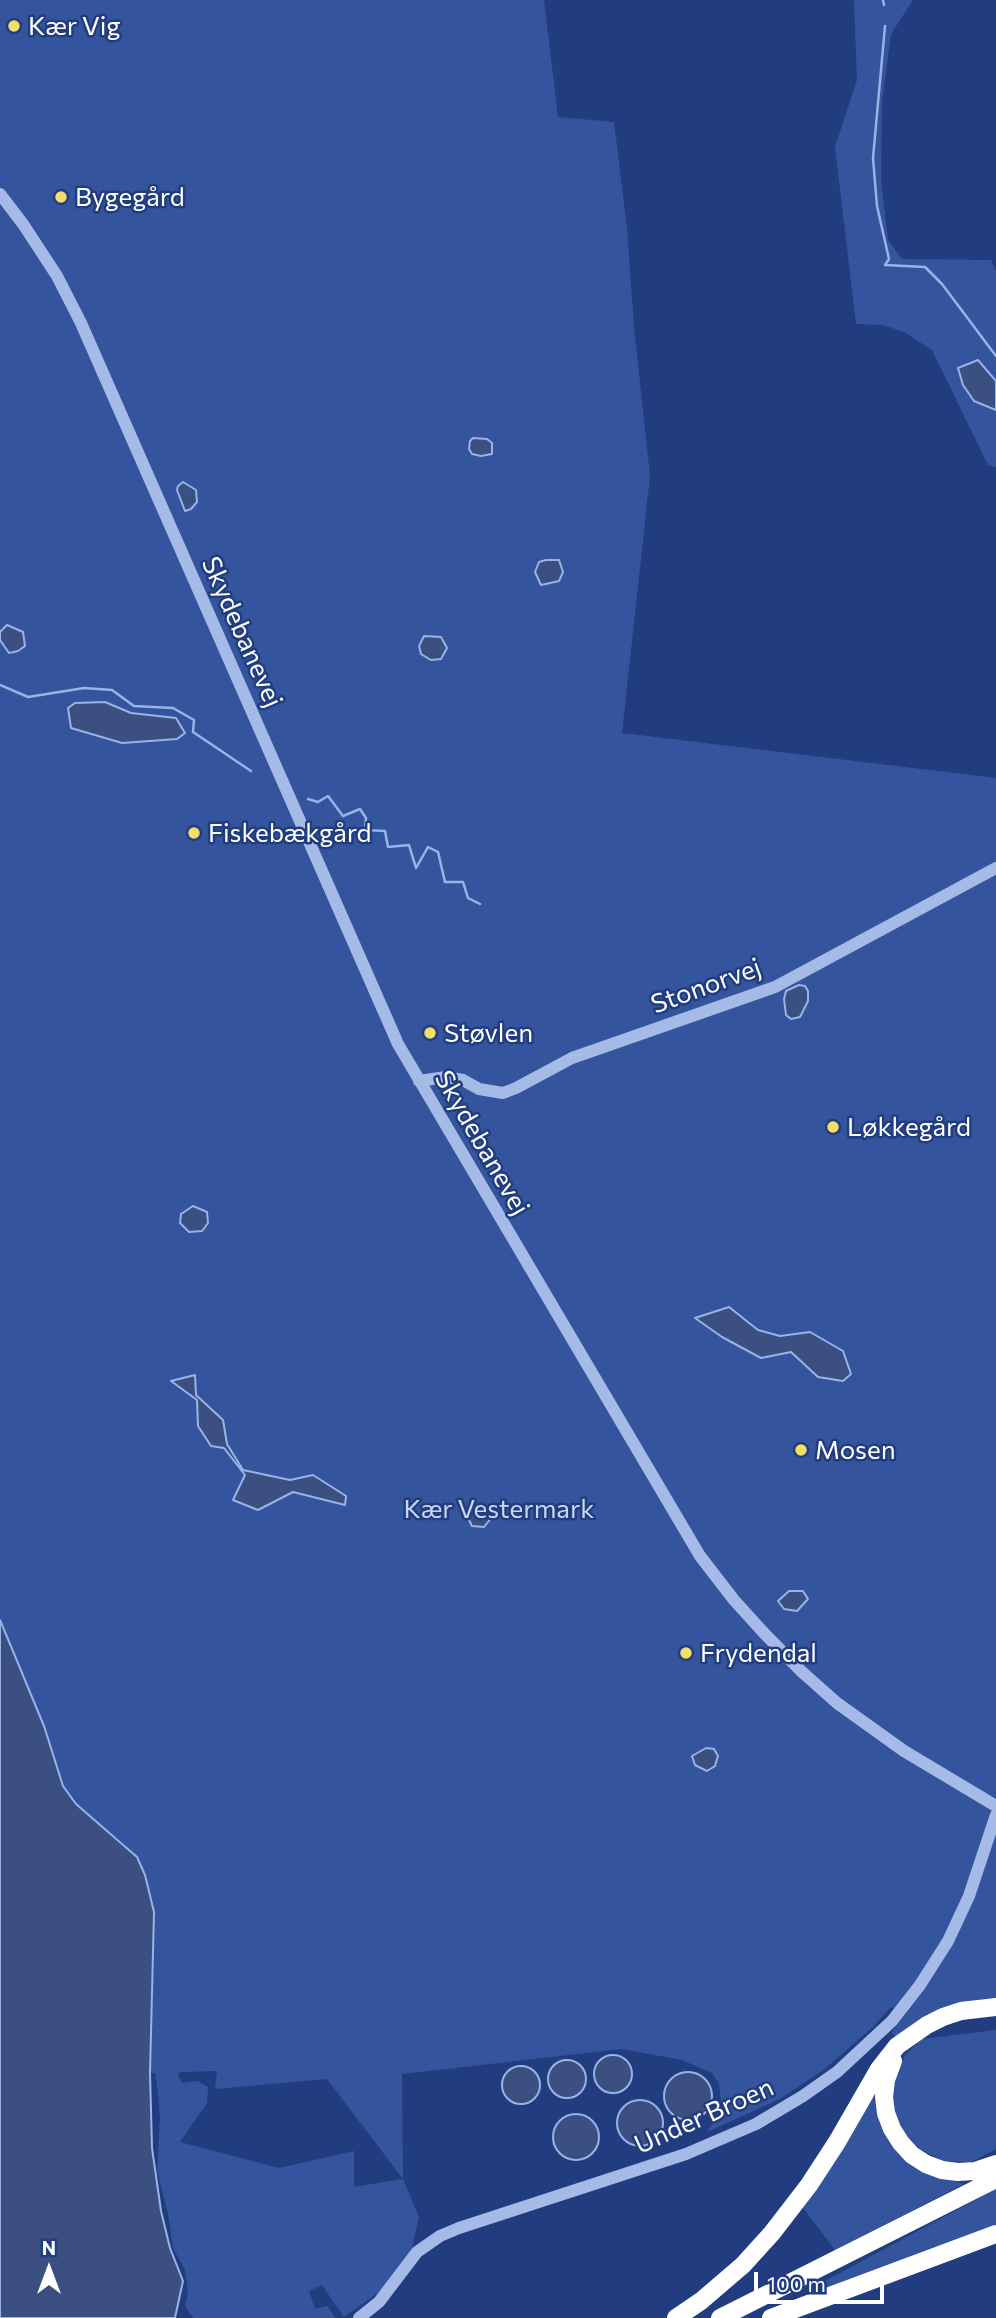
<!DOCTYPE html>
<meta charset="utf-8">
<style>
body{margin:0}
#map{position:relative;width:996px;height:2318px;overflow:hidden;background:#213d7f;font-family:Commissioner,sans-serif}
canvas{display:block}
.north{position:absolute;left:14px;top:2234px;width:70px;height:70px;-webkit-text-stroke:5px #213d7f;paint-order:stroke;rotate:0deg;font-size:19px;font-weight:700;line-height:28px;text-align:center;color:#fff}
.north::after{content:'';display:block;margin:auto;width:24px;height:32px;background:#fff;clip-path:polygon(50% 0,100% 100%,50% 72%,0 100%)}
.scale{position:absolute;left:754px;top:2272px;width:130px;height:32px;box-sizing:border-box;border:4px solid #fff;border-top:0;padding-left:9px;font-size:21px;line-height:24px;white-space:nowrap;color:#fff;-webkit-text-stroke:5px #213d7f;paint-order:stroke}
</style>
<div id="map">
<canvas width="996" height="2318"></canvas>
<div class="north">N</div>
<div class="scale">100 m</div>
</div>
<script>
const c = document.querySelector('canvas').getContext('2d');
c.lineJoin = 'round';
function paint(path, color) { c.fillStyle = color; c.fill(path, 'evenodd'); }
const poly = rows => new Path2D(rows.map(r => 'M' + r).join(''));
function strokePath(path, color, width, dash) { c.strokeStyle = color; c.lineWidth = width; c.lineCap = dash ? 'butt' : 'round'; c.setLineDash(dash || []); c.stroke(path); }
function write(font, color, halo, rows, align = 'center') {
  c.font = font + ' Commissioner,sans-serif'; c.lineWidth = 5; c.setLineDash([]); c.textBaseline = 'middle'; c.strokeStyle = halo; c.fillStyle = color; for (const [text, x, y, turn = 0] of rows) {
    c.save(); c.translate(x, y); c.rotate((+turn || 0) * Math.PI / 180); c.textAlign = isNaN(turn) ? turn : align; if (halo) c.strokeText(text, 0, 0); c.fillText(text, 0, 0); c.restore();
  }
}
paint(poly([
 [0,0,544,0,558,117,614,122,627,228,634,327,650,476,622,733,996,778,996,2000,984,1999,953,2005,924,2016,896,2037,891,2033,907,2012,891,2007,873,2027,826,2068,780,2099,707,2132,715,2120,721,2101,719,2084,712,2073,682,2060,622,2049,402,2074,403,2179,419,2217,410,2256,379,2292,344,2317,322,2285,309,2291,315,2309,327,2306,336,2318,193,2318,185,2306,188,2292,185,2270,173,2248,168,2214,157,2171,160,2116,157,2084,155,2073,150,2073,122,1842,76,1804,63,1786,44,1726,0,1620],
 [217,2071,215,2089,327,2079,403,2179,354,2187,354,2151,279,2168,180,2142,207,2103,208,2087,198,2081,182,2083,178,2075,180,2072],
 [854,0,913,0,891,34,882,102,881,181,888,240,902,259,991,260,996,272,996,381,995,380,974,401,996,410,996,467,988,465,932,350,904,332,883,325,856,324,835,147,857,80],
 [996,2030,996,2149,971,2162,944,2161,920,2149,905,2134,891,2112,892,2081,906,2054,922,2039],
 [872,2091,883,2133,898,2153,925,2171,964,2184,835,2250,801,2205],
 [996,2189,996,2226,811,2297,810,2289]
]), '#34559d');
const water = poly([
 [978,360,996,381,996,410,974,401,963,385,958,368,978,360],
 [473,438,487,439,492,443,492,454,481,456,472,454,469,449,470,441,473,438],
 [183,482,196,490,197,502,191,509,185,511,177,490,178,486,183,482],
 [546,560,559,560,563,572,559,581,541,585,535,572,539,562,546,560],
 [7,625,23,632,25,646,18,651,9,653,0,640,0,632,7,625],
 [424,636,441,637,447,648,441,659,431,660,421,654,419,646,424,636],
 [105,702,131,713,176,718,185,733,177,739,122,743,71,728,68,708,75,703,105,702],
 [799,985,805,986,808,991,808,1001,800,1017,791,1019,786,1015,784,999,786,991,799,985],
 [193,1206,207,1212,208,1223,202,1231,189,1232,180,1223,181,1214,193,1206],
 [729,1307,758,1330,780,1336,810,1332,843,1351,851,1374,843,1381,818,1377,791,1352,761,1358,722,1337,695,1318,729,1307],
 [195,1375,196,1395,223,1420,227,1444,243,1470,290,1480,313,1475,346,1496,345,1505,293,1492,258,1510,233,1500,245,1475,224,1448,211,1446,198,1426,197,1400,171,1381,195,1375],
 [473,1508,484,1509,492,1517,484,1527,472,1526,466,1514,473,1508],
 [789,1591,803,1591,808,1599,797,1611,784,1609,778,1601,789,1591],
 [0,1620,44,1726,63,1786,76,1804,137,1857,145,1875,154,1912,150,2073,152,2148,161,2211,170,2248,183,2281,175,2318,0,2318,0,1620],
 [706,1748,714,1749,718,1756,715,1766,707,1771,695,1765,692,1756,706,1748],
 '594 2074a19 19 0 1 1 38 0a19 19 0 1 1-38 0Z',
 '548 2079a19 19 0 1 1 38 0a19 19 0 1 1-38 0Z',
 '502 2085a19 19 0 1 1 38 0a19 19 0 1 1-38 0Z',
 '664 2096a24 24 0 1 1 48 0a24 24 0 1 1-48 0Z',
 '617 2123a23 23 0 1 1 46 0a23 23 0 1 1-46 0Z',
 '553 2137a23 23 0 1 1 46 0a23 23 0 1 1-46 0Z'
]);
paint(water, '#3b5081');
strokePath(water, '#99b3e8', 2);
strokePath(poly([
 [883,0,884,5],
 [885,26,873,158,877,206,889,259,885,265,925,267,942,284,996,356],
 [0,685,28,697,84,688,112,690,134,706,173,708,194,720,193,732,251,771],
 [308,799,318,802,328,796,343,816,360,809,366,818,365,830,385,831,388,847,409,845,416,868,428,847,438,852,445,882,463,882,468,898,480,904]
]), '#99b3e8', 2.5);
strokePath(poly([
 [0,194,23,224,57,276,81,323,398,1044,700,1556,734,1600,763,1632,801,1671,837,1703,904,1751,996,1806],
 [419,1081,446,1077,463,1080,479,1089,503,1093,516,1088,572,1058,775,987,996,868],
 [359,2318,379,2302,417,2252,440,2236,459,2228,686,2154,756,2124,803,2096,837,2072,892,2021,920,1985,948,1941,969,1896,996,1815]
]), '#a5bae7', 12);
strokePath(poly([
 [893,2061,886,2080,884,2097,886,2113,892,2129,901,2143,912,2155,926,2164,942,2170,958,2172,975,2171,996,2164],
 [676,2318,701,2301,743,2265,772,2233,809,2185,837,2142,879,2069,897,2046,927,2025,943,2017,961,2011,996,2007],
 [720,2318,996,2179],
 [771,2318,996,2234]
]), '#fff', 18);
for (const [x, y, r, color] of [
 [14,26,7,"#f4de67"],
 [61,197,7,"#f4de67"],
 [194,833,7,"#f4de67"],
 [430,1033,7,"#f4de67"],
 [833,1127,7,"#f4de67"],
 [801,1450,7,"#f4de67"],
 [686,1653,7,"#f4de67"]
]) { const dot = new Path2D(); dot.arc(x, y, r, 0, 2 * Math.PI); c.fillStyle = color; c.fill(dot); strokePath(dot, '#213d7f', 2.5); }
write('26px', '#fff', '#213d7f', [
 ["Kær Vig",28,26],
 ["Bygegård",75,197],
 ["Fiskebækgård",208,833],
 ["Støvlen",444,1033],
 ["Løkkegård",847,1127],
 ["Mosen",815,1450],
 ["Frydendal",700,1653]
], 'left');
write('26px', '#fff', '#213d7f', [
 ["Skydebanevej",242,632,66],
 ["Stonorvej",706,986,-20],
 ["Skydebanevej",482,1143,60],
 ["Under Broen",704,2116,-24]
]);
write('26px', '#c9d7f5', '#213d7f', [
 ["Kær Vestermark",499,1509]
]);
</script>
